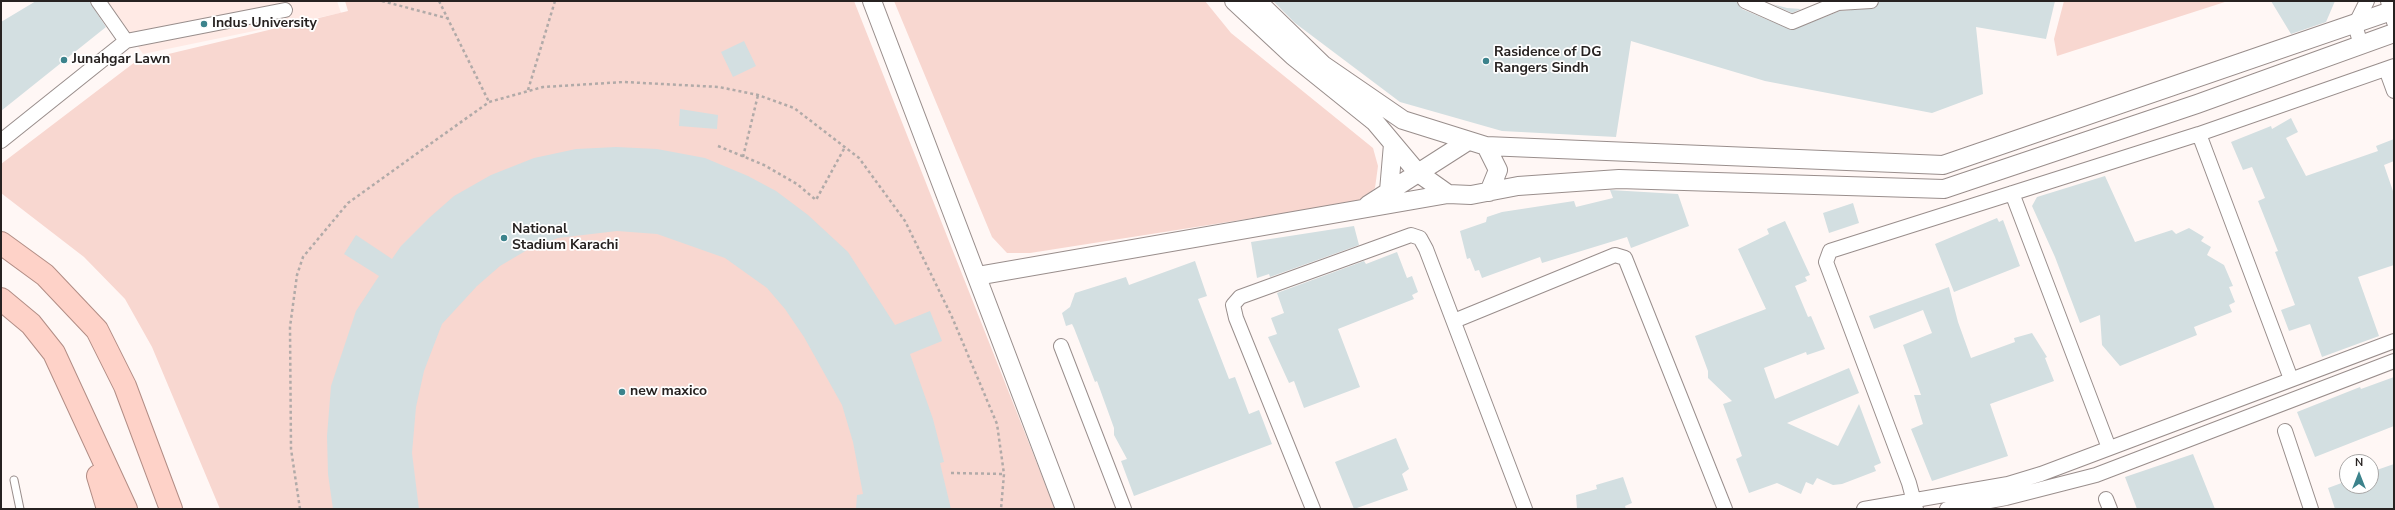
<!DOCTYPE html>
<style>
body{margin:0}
#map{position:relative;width:2395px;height:510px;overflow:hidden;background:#fff7f5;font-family:"Nunito Sans",sans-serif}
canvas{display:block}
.frame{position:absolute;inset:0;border:2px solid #272221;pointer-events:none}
.north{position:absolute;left:2339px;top:454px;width:40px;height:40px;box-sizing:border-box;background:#fff;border:1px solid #a9a7a6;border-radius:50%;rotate:0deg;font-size:11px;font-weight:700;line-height:16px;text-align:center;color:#272221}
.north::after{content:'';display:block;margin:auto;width:14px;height:18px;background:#3c838c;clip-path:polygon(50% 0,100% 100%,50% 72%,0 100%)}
</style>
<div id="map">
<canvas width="2395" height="510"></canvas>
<div class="frame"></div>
<div class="north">N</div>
</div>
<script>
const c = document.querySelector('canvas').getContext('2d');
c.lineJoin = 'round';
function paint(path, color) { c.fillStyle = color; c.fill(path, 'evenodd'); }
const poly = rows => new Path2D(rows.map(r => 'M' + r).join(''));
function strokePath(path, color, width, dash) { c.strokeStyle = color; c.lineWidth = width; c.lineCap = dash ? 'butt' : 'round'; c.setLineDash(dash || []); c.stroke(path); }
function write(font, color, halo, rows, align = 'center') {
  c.font = font + ' "Nunito Sans",sans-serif'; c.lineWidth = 3.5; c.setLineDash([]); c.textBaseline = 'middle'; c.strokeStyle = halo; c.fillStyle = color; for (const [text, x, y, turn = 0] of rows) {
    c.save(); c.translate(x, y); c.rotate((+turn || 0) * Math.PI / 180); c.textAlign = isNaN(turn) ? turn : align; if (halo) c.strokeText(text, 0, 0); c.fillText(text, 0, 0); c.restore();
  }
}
paint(poly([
 [107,1,337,1,341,13,143,54]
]), '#ffeae5');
paint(poly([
 [345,1,854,1,1055,509,220,509,152,347,125,299,84,257,1,193,1,164,135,62,348,11],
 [894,1,1205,1,1231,33,1373,148,1378,166,1375,188,1362,201,1030,253,1007,253,992,237],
 [2064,1,2228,1,2057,56,2054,39]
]), '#f8d7d0');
paint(poly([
 [36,1,89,1,106,27,1,111,1,22],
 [1273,1,1737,1,1742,9,1792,30,1840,11,1875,8,1879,1,2055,1,2046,39,1976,27,1983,94,1932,113,1765,81,1631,41,1616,137,1502,131,1400,102,1295,23],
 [2271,1,2335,1,2326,22,2291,34],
 [1772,4,1787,8,1801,9,1792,13],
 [744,41,756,66,733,77,721,52],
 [680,109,718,115,717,129,679,126],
 [2291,118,2298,132,2286,138,2306,176,2378,151,2376,146,2394,139,2394,161,2384,165,2394,194,2394,265,2358,277,2379,336,2322,357,2310,324,2289,331,2281,310,2295,305,2275,252,2278,251,2258,201,2265,198,2252,167,2243,170,2231,142,2271,126,2272,129],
 [616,147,657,149,705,158,748,176,776,191,808,215,848,252,895,325,930,311,942,341,910,354,933,419,944,462,940,463,951,509,856,509,857,495,863,494,853,442,842,405,804,337,785,309,767,288,725,258,657,234,617,231,558,238,527,250,500,266,477,286,442,324,424,371,416,407,412,453,419,509,333,509,328,474,327,436,331,386,356,311,379,276,344,254,356,235,392,259,401,246,429,218,454,196,491,175,534,158,576,149],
 [2105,176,2135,242,2172,230,2176,234,2189,228,2204,237,2201,241,2211,247,2207,255,2224,265,2233,286,2229,287,2235,302,2229,305,2232,312,2194,327,2197,335,2120,366,2102,345,2100,315,2080,323,2055,257,2032,206,2037,197],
 [1610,190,1678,194,1689,226,1631,248,1627,237,1542,263,1540,257,1482,278,1479,270,1475,271,1470,258,1467,259,1460,231,1486,222,1487,217,1502,212,1574,201,1576,207,1613,198],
 [1853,203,1859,223,1829,233,1823,213],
 [1997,218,1999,222,2003,220,2020,266,1954,292,1935,244],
 [1785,221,1810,275,1805,277,1807,281,1795,286,1808,317,1811,316,1825,349,1807,355,1806,352,1764,368,1775,399,1849,368,1859,393,1787,423,1838,446,1859,404,1881,463,1874,466,1876,471,1842,484,1833,485,1817,478,1813,485,1806,482,1801,494,1777,483,1749,493,1736,459,1742,456,1723,404,1732,401,1708,378,1708,371,1695,336,1766,309,1738,249,1769,234,1767,229],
 [1354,226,1359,245,1270,277,1269,274,1257,278,1251,242],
 [1397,252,1407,278,1412,276,1418,292,1412,295,1414,299,1338,329,1360,387,1304,408,1294,381,1289,383,1268,337,1277,334,1271,318,1284,313,1277,293,1364,261,1366,264],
 [1195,261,1207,296,1198,299,1229,379,1235,377,1249,414,1259,410,1272,444,1134,496,1121,461,1127,459,1114,435,1114,428,1097,381,1095,382,1074,328,1072,324,1066,326,1062,313,1070,307,1075,293,1126,277,1129,285],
 [1949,287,1958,322,1971,358,2015,342,2014,338,2032,333,2047,357,2045,358,2054,381,1990,404,2008,456,1932,481,1911,429,1923,424,1914,395,1921,395,1903,345,1932,333,1923,310,1874,329,1869,316],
 [2394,377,2394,426,2315,457,2297,412,2360,387,2361,389],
 [1396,438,1409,469,1402,474,1408,490,1354,509,1335,462],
 [2193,454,2215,509,2137,509,2125,477],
 [2394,464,2394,509,2335,509,2328,488,2347,481,2347,486,2371,486,2371,472],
 [1623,477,1632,503,1625,506,1626,509,1577,509,1576,495,1597,489,1596,485]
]), '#d3dfe1');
const service = poly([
 [14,480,20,509]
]);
const minor = poly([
 [98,1,126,41],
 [1745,1,1792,22,1838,3,1871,1],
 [2388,1,2394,22],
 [2361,45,2355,25,2367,1],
 [2386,69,2394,91],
 [2199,134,2291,379],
 [1,141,126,41,285,10],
 [2012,193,2109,448],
 [1454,321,1615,255,1625,258,1725,509],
 [1061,346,1124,509],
 [2285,431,2311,509],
 [2106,499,2110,509],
 [1313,509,1236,318,1233,305,1240,297,1411,235,1420,238,1426,249,1525,509],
 [1864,509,2008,484,2041,474,2394,341],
 [1916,509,1909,483,1826,262,1830,251,2199,134,2394,66],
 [1947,509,2006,498,2096,475,2394,361]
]);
const tertiary = poly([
 [872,1,1065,509],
 [1234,1,1293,56,1375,122,1417,172,1448,194,1471,195,1518,186,1619,179,1944,189,2197,104,2394,33],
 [1257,1,1323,65,1403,120,1486,146,1943,165,2394,10],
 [1486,146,1498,170,1489,192],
 [1389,191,1393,144],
 [1368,205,1468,141],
 [977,276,1448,194]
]);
const trunk = poly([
 [1,243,45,275,97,330,125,386,171,509],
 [1,299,31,324,54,353,126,509],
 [98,476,108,509]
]);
strokePath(service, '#998e8c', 9);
strokePath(minor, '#998e8c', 16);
strokePath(tertiary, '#998e8c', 20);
strokePath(trunk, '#b28d85', 24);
strokePath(poly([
 [382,1,450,19],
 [439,1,489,102],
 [528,90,555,1],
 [718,146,764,165,797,184,816,200,845,147],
 [743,157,758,95],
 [951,473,1004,474],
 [300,509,291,449,290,327,297,275,303,257,348,203,489,102,543,87,624,82,719,87,758,95,794,108,859,158,905,221,952,317,997,424,1004,474,1001,509]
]), '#b1aaa8', 2.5, [3, 3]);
strokePath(service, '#fff', 7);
strokePath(minor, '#fff', 14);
strokePath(tertiary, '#fff', 18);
strokePath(trunk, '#fed2c8', 22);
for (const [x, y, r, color] of [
 [204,24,4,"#3c838c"],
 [64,60,4,"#3c838c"],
 [1486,61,4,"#3c838c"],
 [504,238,4,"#3c838c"],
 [622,392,4,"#3c838c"]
]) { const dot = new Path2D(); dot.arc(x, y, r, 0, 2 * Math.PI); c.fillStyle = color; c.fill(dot); strokePath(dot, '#fff', 1.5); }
write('bold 14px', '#272221', '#fff', [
 ["Indus University",212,24],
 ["Rasidence of DG",1494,53],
 ["Rangers Sindh",1494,69],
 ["Junahgar Lawn",72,60],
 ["National",512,230],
 ["Stadium Karachi",512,246],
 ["new maxico",630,392]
], 'left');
</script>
